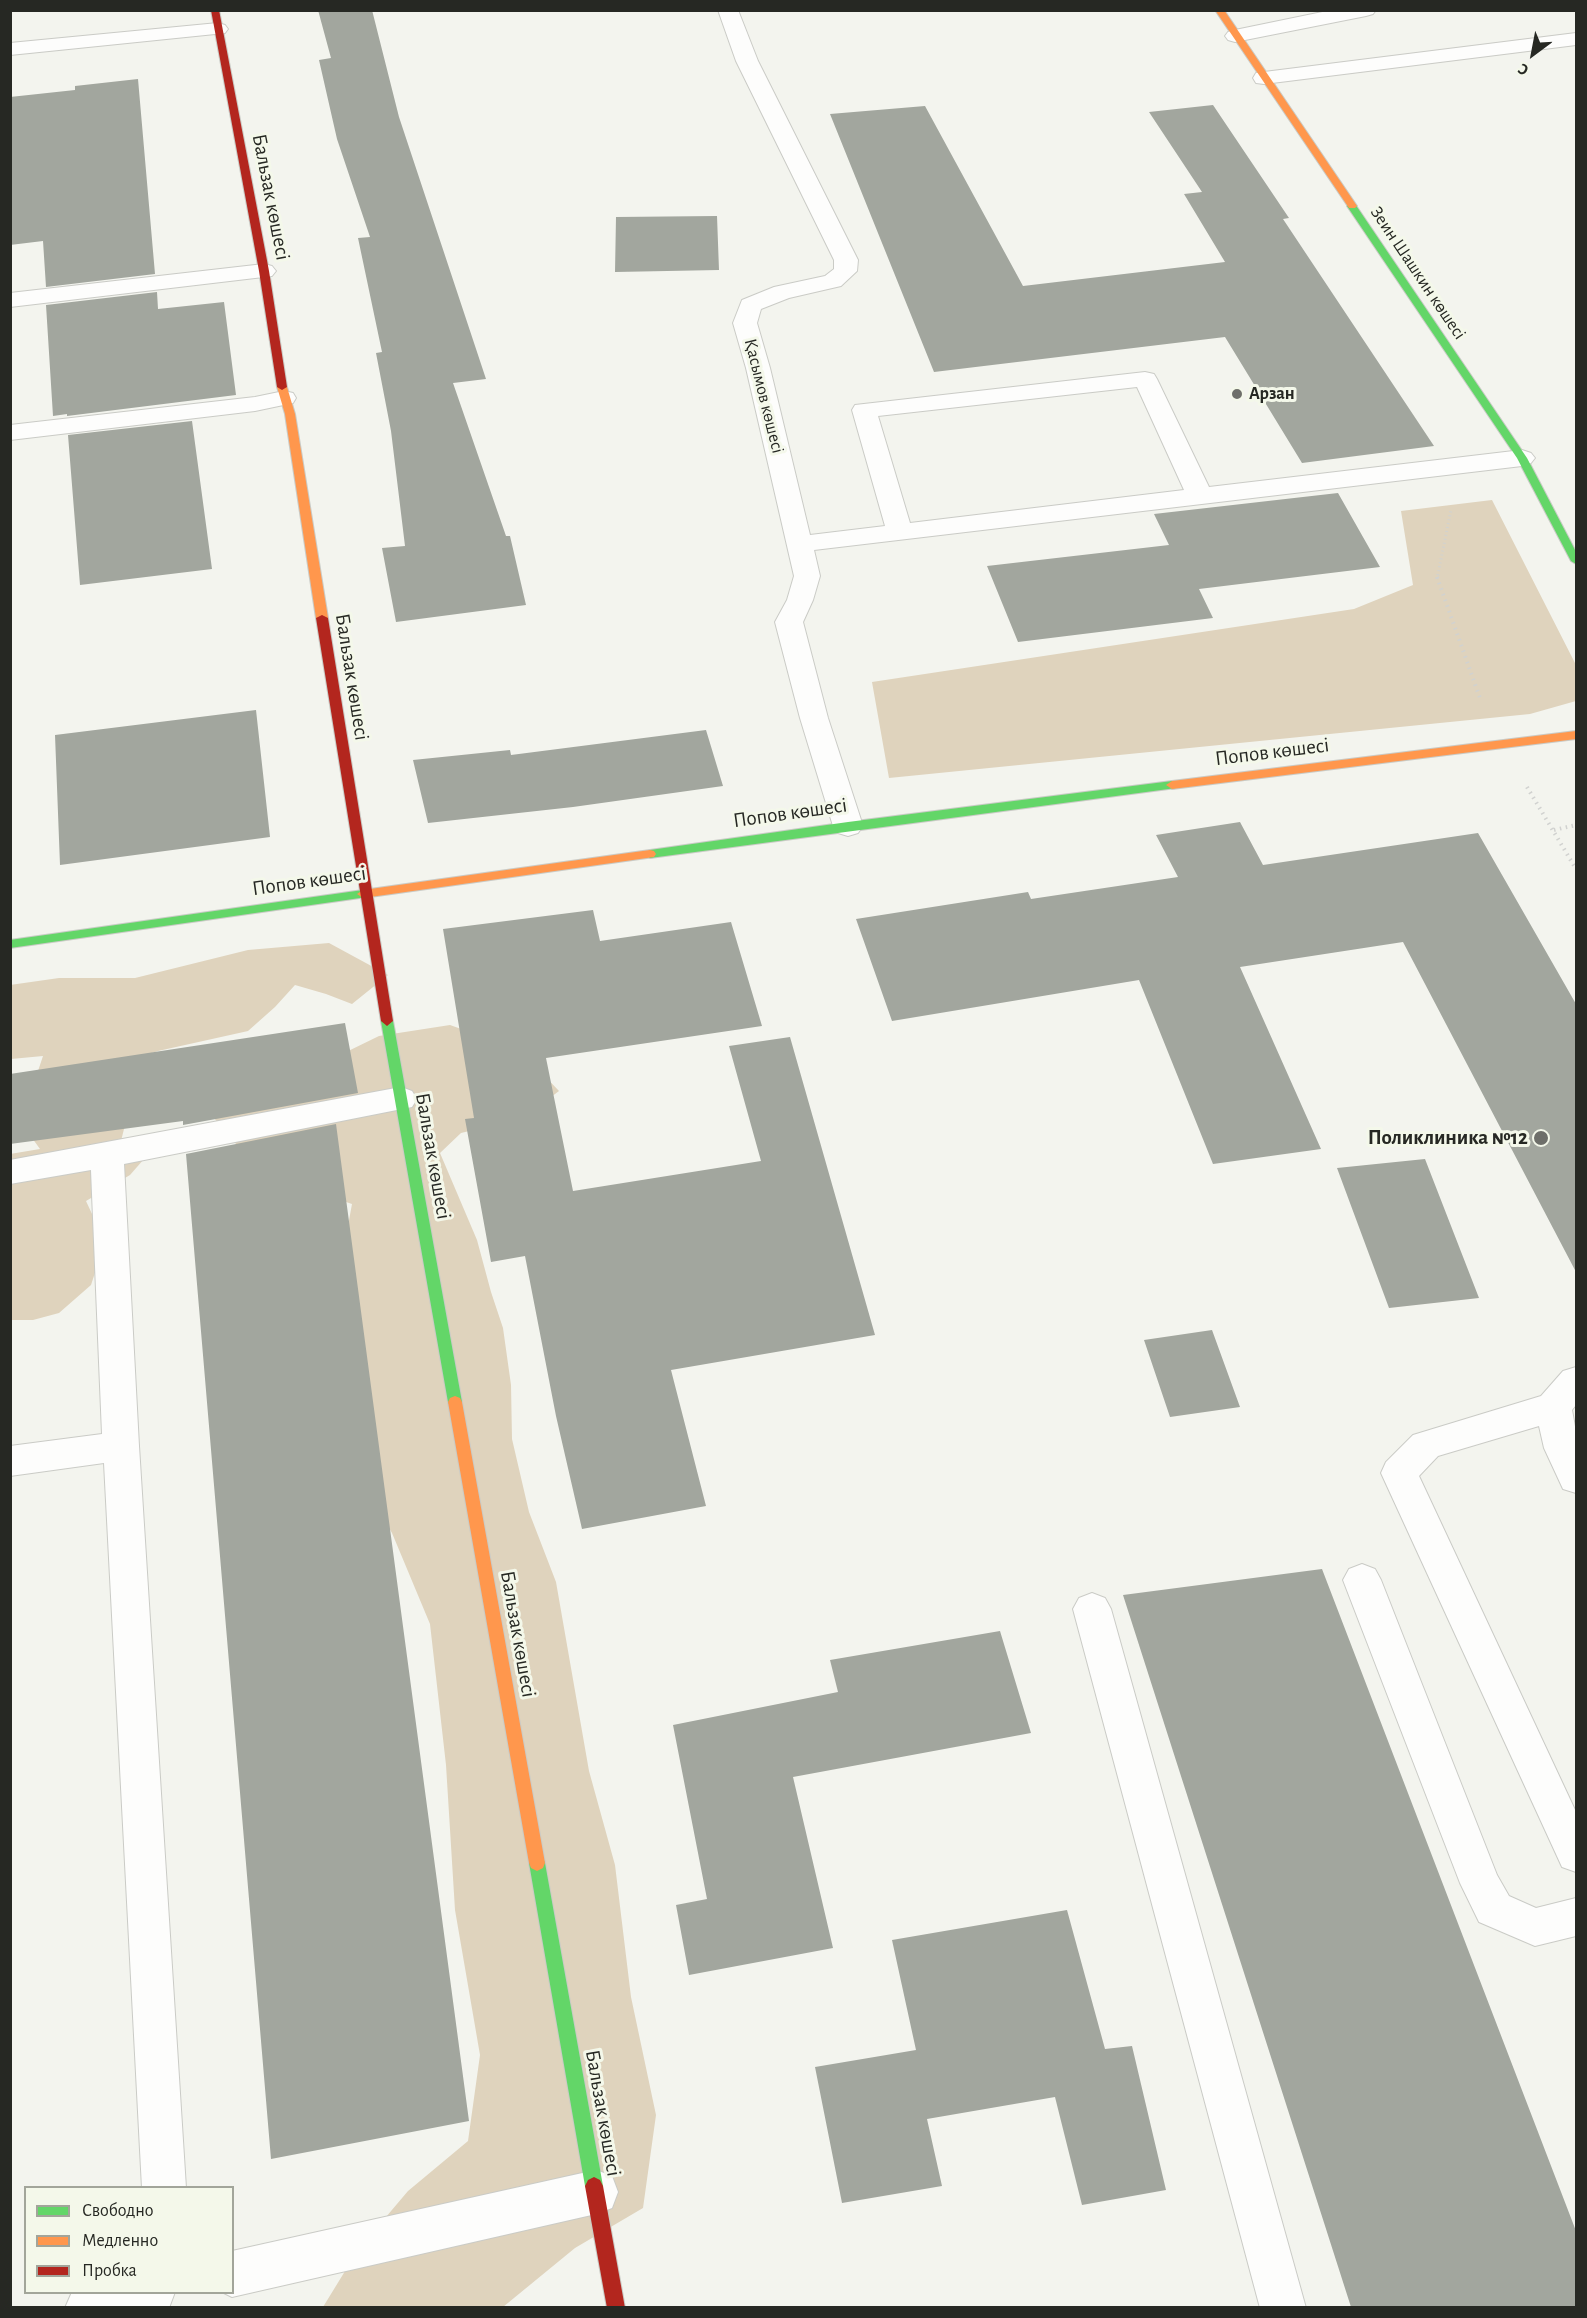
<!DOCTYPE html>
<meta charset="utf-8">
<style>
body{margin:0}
#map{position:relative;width:1587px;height:2318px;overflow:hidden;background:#f3f4ee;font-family:"Alegreya Sans",sans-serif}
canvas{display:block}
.frame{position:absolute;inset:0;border:12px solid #262823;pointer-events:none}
.legend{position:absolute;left:24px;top:2186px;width:210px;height:108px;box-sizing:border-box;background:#f4f8ea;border:2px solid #a2a59a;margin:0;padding:8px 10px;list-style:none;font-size:18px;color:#262823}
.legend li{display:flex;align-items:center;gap:12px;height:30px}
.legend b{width:30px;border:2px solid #a2a59a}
.north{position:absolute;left:1503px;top:24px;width:60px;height:60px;-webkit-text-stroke:4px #f4f8ea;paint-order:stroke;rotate:212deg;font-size:16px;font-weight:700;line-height:24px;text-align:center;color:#262823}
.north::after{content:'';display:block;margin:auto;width:21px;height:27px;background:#262823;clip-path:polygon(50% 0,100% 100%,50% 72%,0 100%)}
</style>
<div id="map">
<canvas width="1587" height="2318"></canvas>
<div class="frame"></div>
<ul class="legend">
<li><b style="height:8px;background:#63d668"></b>Свободно</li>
<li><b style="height:8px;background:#ff974d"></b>Медленно</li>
<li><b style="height:8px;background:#b3261e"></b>Пробка</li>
</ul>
<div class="north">С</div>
</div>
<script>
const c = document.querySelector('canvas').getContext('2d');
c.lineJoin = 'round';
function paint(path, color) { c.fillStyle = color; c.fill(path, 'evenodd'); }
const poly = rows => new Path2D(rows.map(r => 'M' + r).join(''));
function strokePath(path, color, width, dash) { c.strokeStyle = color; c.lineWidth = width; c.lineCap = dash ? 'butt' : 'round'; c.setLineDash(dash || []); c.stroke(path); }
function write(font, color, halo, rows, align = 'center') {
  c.font = font + ' "Alegreya Sans",sans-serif'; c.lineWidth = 6; c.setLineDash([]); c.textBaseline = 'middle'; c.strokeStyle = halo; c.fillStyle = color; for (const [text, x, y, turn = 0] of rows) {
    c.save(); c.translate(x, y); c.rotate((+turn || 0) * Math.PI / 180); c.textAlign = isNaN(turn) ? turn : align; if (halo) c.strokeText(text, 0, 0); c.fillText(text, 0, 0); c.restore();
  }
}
paint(poly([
 [1492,500,1576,665,1576,701,1530,714,889,778,872,682,1354,609,1413,585,1401,511],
 [329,943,388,975,352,1004,326,994,295,985,275,1007,248,1031,158,1051,127,1061,128,1113,120,1145,144,1159,130,1175,86,1201,105,1242,91,1285,59,1313,33,1320,11,1320,10,1154,40,1149,27,1131,28,1101,43,1056,11,1059,10,985,59,978,135,978,248,950],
 [450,1025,520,1050,559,1091,523,1118,461,1133,440,1153,477,1240,491,1292,503,1328,511,1385,512,1439,529,1512,556,1582,589,1771,615,1865,631,1997,656,2115,643,2208,575,2248,503,2307,323,2307,358,2250,408,2191,468,2141,480,2055,455,1910,446,1765,430,1624,392,1533,337,1436,345,1242,352,1204,255,1171,231,1137,213,1117,379,1036]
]), '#dfd3bd');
paint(poly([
 [318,10,372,10,399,117,486,379,453,383,506,536,510,536,526,605,396,622,382,548,405,546,391,431,376,353,382,352,358,238,370,237,337,139,319,60,331,58],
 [138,79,155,274,46,287,43,241,10,245,10,97,75,90,75,86],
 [1213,105,1289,218,1283,219,1434,446,1302,463,1225,337,934,372,830,114,925,106,1023,286,1225,262,1184,194,1202,192,1149,112],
 [717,216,719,270,615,272,616,217],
 [157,292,158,309,224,302,236,395,67,416,67,414,53,416,46,305],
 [192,421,212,569,80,585,68,435],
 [1338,493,1380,567,1199,589,1213,618,1018,642,987,566,1169,545,1154,514],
 [256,710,270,837,60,865,55,735],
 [706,730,723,786,573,807,428,823,413,760,510,750,511,755],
 [1240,822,1263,865,1478,833,1576,1004,1576,1272,1403,942,1240,967,1321,1149,1213,1164,1139,980,892,1021,856,919,1028,892,1031,899,1178,877,1156,835],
 [593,910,600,941,731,922,762,1026,546,1058,573,1191,761,1161,729,1046,790,1037,875,1335,671,1370,706,1506,582,1529,556,1416,525,1256,491,1262,465,1119,474,1118,443,929],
 [345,1023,358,1093,183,1125,183,1121,10,1144,10,1074],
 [336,1124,469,2121,271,2159,186,1154],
 [1425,1159,1479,1298,1389,1308,1337,1168],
 [1212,1330,1240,1407,1170,1417,1144,1340],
 [1322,1569,1576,2231,1576,2307,1351,2307,1123,1595],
 [1000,1631,1031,1733,793,1777,833,1948,689,1975,676,1905,707,1899,673,1725,838,1692,830,1660],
 [1067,1910,1105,2049,1132,2046,1166,2190,1082,2205,1055,2097,927,2119,942,2186,842,2203,815,2067,916,2050,892,1940]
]), '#a2a69e');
const lane = poly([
 [718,10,738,10,758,61,858,260,857,271,841,286,789,298,761,309,757,323,770,368,810,535,885,526,852,410,855,405,1145,372,1154,374,1157,379,1209,487,1522,450,1531,453,1535,458,1531,463,1522,466,814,550,820,576,813,600,803,622,828,718,863,826,858,833,848,836,838,833,833,826,800,718,775,622,787,600,794,576,746,368,733,323,742,300,774,287,825,276,834,269,834,260,736,61,718,10],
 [1137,387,1184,490,910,523,878,416,1137,387],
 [1332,10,1376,10,1373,14,1366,16,1235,42,1228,40,1225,36,1228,32,1235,30,1332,10],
 [218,23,225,25,228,29,225,33,10,55,10,43,218,23],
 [1576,33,1576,45,1264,84,1256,83,1253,78,1256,73,1576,33],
 [264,264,272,266,276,271,272,276,10,307,10,293,264,264],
 [284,391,293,393,296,398,293,403,255,411,10,440,10,425,255,397,284,391],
 [401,1087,412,1091,417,1099,412,1107,124,1164,139,1446,186,2188,142,2188,104,1463,10,1476,10,1446,102,1434,91,1170,10,1184,10,1160,401,1087],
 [1576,1367,1576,1405,1572,1410,1576,1432,1576,1493,1563,1489,1544,1448,1539,1426,1438,1456,1419,1476,1576,1812,1576,1872,1562,1867,1381,1473,1386,1462,1413,1435,1541,1396,1563,1371,1576,1367],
 [1362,1564,1375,1569,1381,1580,1497,1875,1509,1896,1536,1908,1576,1898,1576,1936,1535,1946,1479,1922,1460,1883,1343,1580,1349,1569,1362,1564],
 [1092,1593,1105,1598,1111,1609,1306,2308,1260,2308,1073,1609,1079,1598,1092,1593],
 [596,2170,612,2176,618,2192,612,2208,596,2214,232,2297,222,2292,232,2292,232,2251,596,2170],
 [72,2292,175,2292,169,2308,65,2308,72,2292]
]);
const fast = poly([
 [1349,204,1355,204,1527,458,1576,552,1576,564,1571,561,1517,458,1347,206,1349,204],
 [1172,781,1178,785,1176,788,650,858,644,854,650,850,848,822,1172,781],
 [363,890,369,894,367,897,10,948,10,940,363,890],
 [387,1016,393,1021,462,1402,460,1406,455,1408,450,1406,448,1402,381,1021,387,1016],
 [537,1855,543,1858,545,1863,603,2186,600,2192,594,2195,588,2192,585,2186,529,1863,531,1858,537,1855]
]);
const slow = poly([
 [1215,10,1224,10,1357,206,1355,208,1349,208,1215,10],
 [282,384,287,387,295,414,328,618,322,621,316,618,285,414,277,387,282,384],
 [1576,731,1576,739,1172,789,1166,785,1172,781,1576,731],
 [650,850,654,851,656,854,654,857,363,898,357,894,363,890,650,850],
 [455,1396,460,1398,462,1402,545,1863,543,1868,537,1871,531,1868,529,1863,448,1402,450,1398,455,1396]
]);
const jam = poly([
 [211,10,219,10,269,271,287,387,282,390,277,387,259,271,211,10],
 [322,615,328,618,393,1021,387,1026,381,1021,316,618,322,615],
 [594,2177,600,2180,603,2186,625,2308,607,2308,585,2186,588,2180,594,2177]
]);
strokePath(lane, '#cacbc6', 2);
strokePath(fast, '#cacbc6', 2);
strokePath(slow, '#cacbc6', 2);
strokePath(jam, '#cacbc6', 2);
strokePath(poly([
 [1437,579,1451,510]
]), '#d1d2d0', 3, [1, 3]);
strokePath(poly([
 [1437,577,1481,701],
 [1527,787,1576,869],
 [1554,830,1576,825]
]), '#d1d2d0', 4, [1.5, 4.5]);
paint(lane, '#fdfdfc');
paint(fast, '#63d668');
paint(slow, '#ff974d');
paint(jam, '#b3261e');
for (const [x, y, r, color] of [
 [1237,394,6,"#6e6f6a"],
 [1541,1138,8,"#6e6f6a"]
]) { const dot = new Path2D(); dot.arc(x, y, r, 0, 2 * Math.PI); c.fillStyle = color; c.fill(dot); strokePath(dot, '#f4f8ea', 2); }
write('18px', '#262823', '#f4f8ea', [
 ["Зеин Шашкин көшесі",1418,273,56],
 ["Қасымов көшесі",764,396,76]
]);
write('bold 18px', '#262823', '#f4f8ea', [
 ["Арзан",1249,394]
], 'left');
write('21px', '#262823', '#f4f8ea', [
 ["Бальзак көшесі",271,197,79],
 ["Бальзак көшесі",352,677,81],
 ["Попов көшесі",1272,752,-7],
 ["Попов көшесі",790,813,-8],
 ["Попов көшесі",309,881,-8],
 ["Бальзак көшесі",433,1156,80],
 ["Бальзак көшесі",518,1634,80],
 ["Бальзак көшесі",603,2113,80]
]);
write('bold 21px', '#262823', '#f4f8ea', [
 ["Поликлиника №12",1528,1138]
], 'right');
</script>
